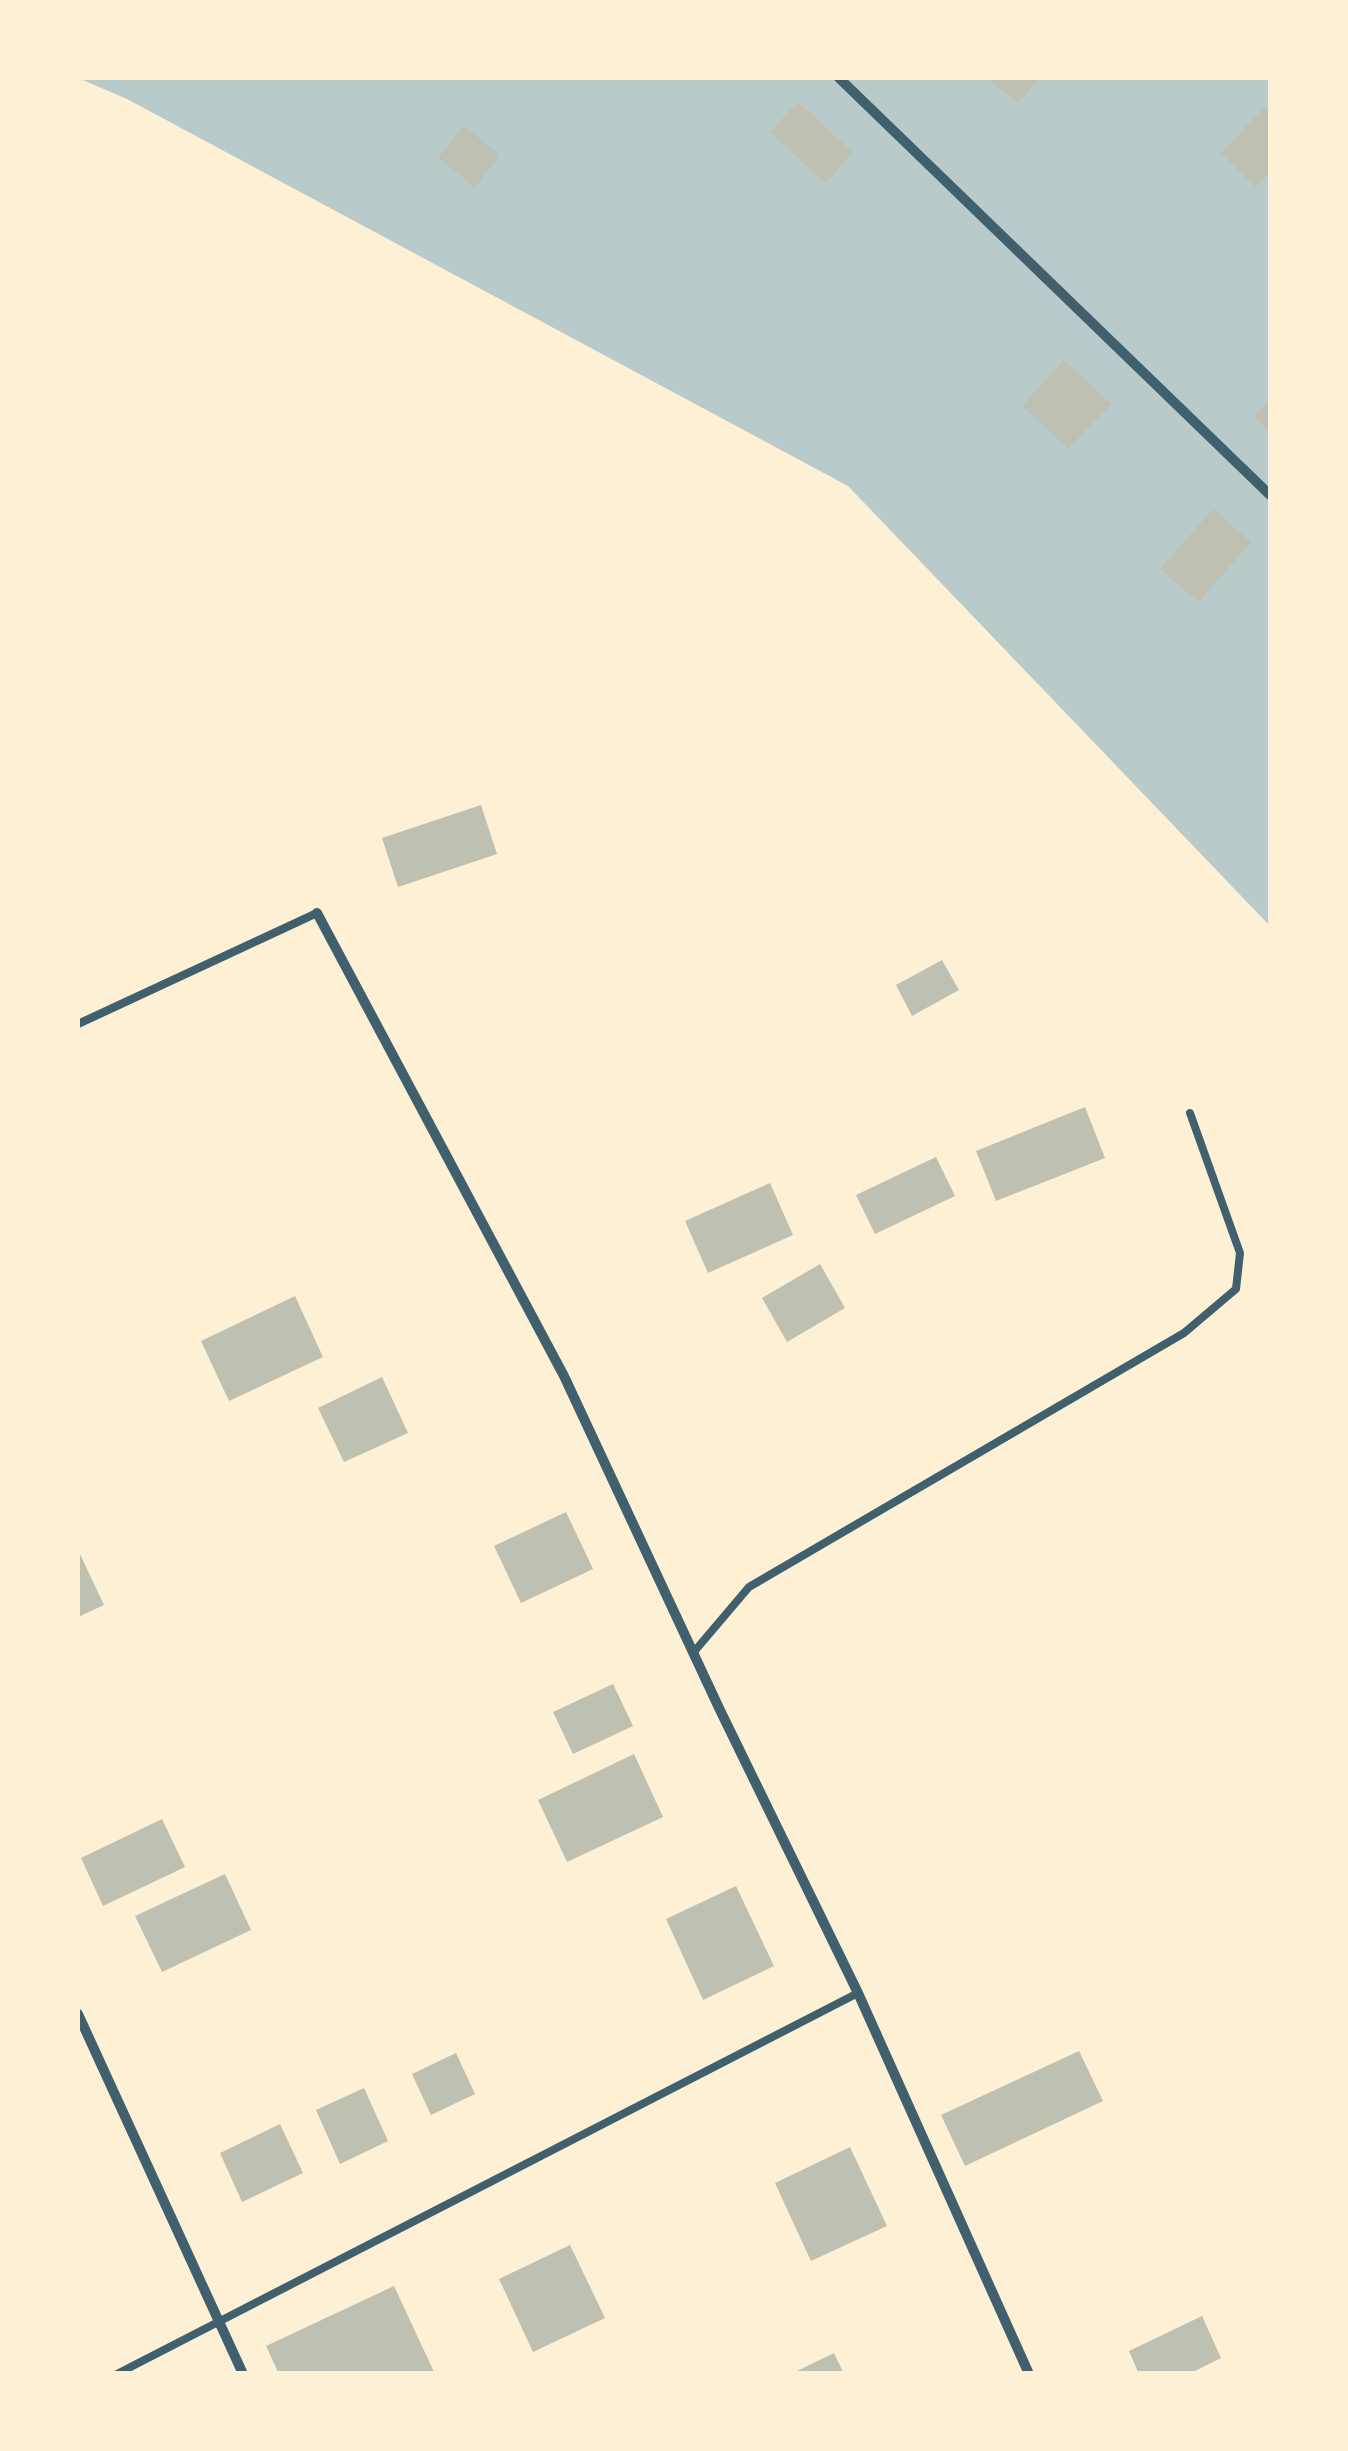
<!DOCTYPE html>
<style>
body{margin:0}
#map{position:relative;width:1348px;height:2451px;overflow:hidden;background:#fdf0d5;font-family:Raleway,sans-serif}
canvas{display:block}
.frame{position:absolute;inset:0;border:80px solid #fdf0d5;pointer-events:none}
</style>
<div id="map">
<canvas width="1348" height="2451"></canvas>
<div class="frame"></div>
</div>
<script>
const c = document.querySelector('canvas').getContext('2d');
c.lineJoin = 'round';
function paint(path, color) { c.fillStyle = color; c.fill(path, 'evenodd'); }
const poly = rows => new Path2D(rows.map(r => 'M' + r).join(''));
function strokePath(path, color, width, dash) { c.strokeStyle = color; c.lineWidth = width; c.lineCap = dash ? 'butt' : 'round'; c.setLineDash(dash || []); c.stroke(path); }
paint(poly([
 [78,78,1270,78,1270,926,848,486,127,99]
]), '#b9caca');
paint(poly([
 [987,78,1040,78,1018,103],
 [798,102,853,153,825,183,770,132],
 [1264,108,1270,115,1270,172,1256,187,1221,153],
 [464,126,500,155,475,187,438,158],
 [1064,360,1111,404,1068,449,1022,406],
 [1270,400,1270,432,1254,417],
 [1213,509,1251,542,1199,602,1160,569],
 [481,805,497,854,398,887,382,838],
 [942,960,959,990,912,1016,896,985],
 [1085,1107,1105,1158,996,1201,976,1151],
 [936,1157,955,1196,875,1234,856,1195],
 [770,1183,793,1235,708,1273,685,1221],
 [820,1264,845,1308,787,1342,762,1298],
 [295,1296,323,1357,229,1401,201,1341],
 [382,1377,408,1433,344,1462,318,1408],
 [566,1512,593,1569,521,1603,494,1546],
 [78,1550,104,1605,78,1617],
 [613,1684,633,1726,573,1754,553,1712],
 [634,1754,663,1817,567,1862,538,1800],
 [162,1819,185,1867,103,1906,81,1858],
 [225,1874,251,1930,162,1972,135,1916],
 [736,1886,774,1966,703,2000,666,1919],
 [1079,2051,1103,2101,965,2166,941,2115],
 [456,2053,475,2094,431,2115,412,2074],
 [364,2088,388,2141,340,2164,316,2110],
 [280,2124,303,2173,242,2202,220,2153],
 [850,2147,887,2226,811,2261,775,2183],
 [570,2245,605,2318,533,2352,499,2279],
 [394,2286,435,2374,279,2374,266,2346],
 [1202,2316,1221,2358,1189,2374,1139,2374,1129,2351],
 [834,2353,844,2374,791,2374]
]), '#bec0b2');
strokePath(poly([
 [78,1024,317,913],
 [693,1653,749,1587,1184,1333,1236,1289,1240,1253,1190,1113],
 [117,2374,858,1993]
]), '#3f606c', 8);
strokePath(poly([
 [839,78,1270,495],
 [317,913,564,1376,719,1708,858,1993,1029,2374],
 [78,2014,243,2374]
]), '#3f606c', 10);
</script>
